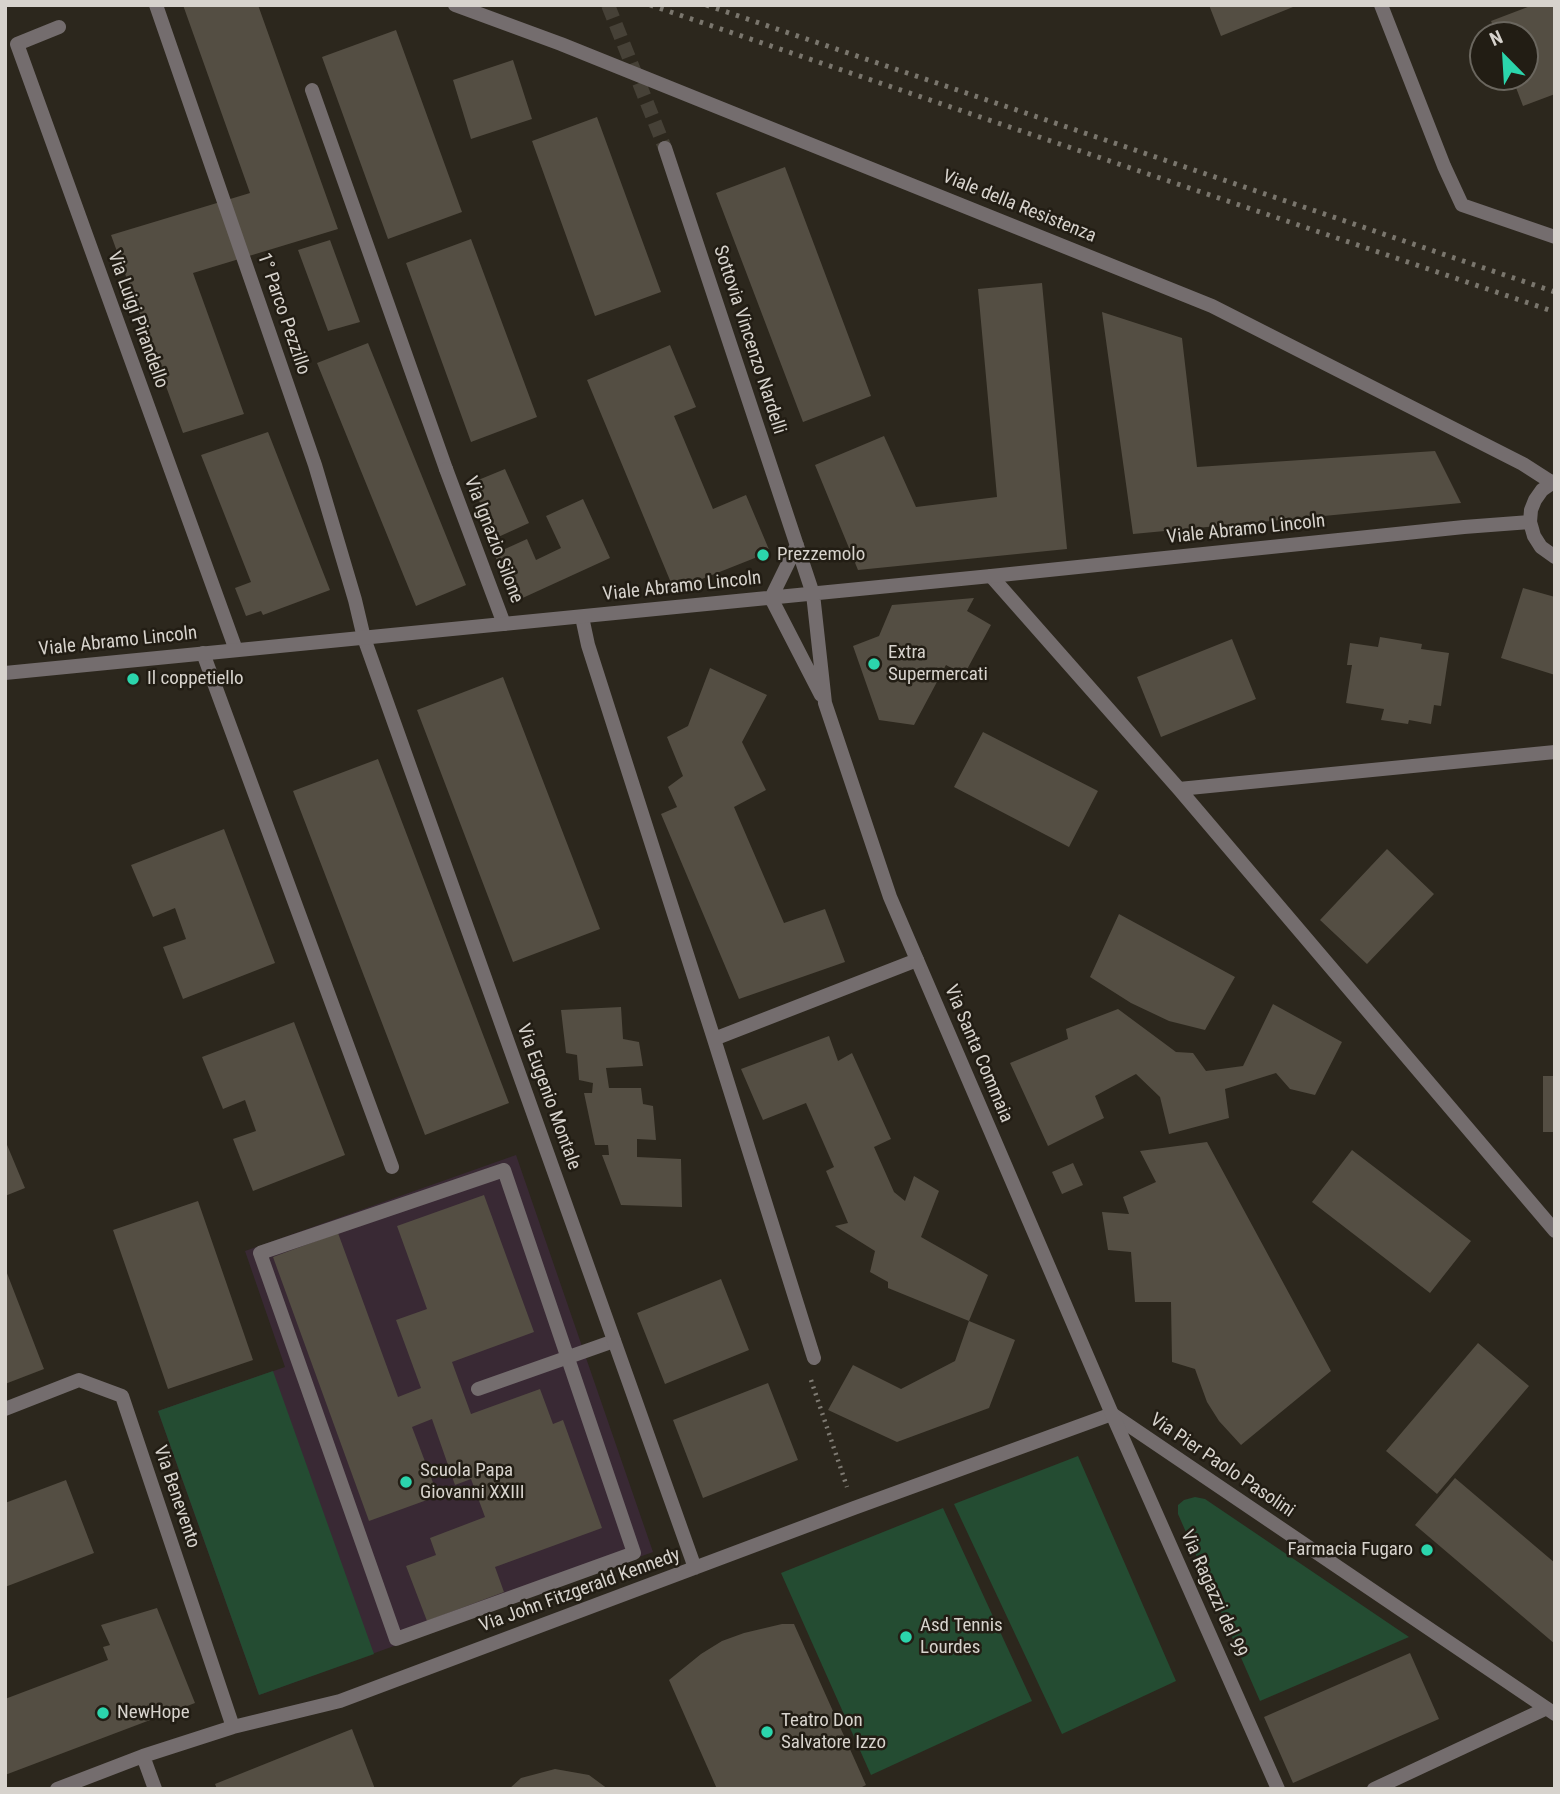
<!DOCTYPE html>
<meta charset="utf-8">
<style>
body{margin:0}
#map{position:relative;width:1560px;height:1794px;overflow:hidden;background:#2c271d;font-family:"Roboto Condensed",sans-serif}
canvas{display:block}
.frame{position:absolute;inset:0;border:7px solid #d7d3cd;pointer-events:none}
.north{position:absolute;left:1469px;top:21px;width:70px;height:70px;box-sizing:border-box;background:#221d14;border:2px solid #6a665e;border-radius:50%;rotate:336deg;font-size:19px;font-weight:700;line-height:28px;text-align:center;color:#d7d3cd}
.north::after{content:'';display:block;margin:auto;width:24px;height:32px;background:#2bd5ac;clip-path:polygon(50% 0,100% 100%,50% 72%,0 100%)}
</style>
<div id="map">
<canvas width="1560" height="1794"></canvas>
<div class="frame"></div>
<div class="north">N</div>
</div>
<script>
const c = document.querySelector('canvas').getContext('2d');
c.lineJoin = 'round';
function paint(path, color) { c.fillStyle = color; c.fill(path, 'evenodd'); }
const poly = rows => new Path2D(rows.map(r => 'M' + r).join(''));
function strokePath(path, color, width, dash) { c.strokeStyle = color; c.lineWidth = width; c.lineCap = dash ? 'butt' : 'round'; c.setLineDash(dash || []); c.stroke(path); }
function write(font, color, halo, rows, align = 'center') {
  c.font = font + ' "Roboto Condensed",sans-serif'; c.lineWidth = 5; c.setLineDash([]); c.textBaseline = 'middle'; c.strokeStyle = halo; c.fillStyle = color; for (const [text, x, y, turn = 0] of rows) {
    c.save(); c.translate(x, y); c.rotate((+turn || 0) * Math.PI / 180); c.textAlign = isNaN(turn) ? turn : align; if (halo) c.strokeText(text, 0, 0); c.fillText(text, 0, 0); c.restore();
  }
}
paint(poly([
 [516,1155,653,1552,259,1695,158,1411,285,1367,245,1251]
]), '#392934');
paint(poly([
 [273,1371,374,1654,259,1695,158,1411],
 [1078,1456,1176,1681,1062,1734,954,1504],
 [1195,1497,1205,1499,1409,1637,1260,1701,1178,1514,1178,1505,1184,1500],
 [943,1508,1032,1701,871,1775,781,1573]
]), '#244c32');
paint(poly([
 [183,5,258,5,338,229,193,273,244,414,183,433,111,235,250,193],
 [1209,5,1298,5,1221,36],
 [1533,5,1555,5,1555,94,1523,106,1512,77,1525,77,1525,35,1497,35,1491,21],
 [396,30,462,212,388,239,322,57],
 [513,60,532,119,471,139,453,80],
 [597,117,661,292,595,316,532,141],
 [785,167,871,396,803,422,716,193],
 [471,239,537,417,471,442,406,263],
 [330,240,360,322,328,331,298,250],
 [1042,283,1067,549,858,570,815,465,884,436,916,507,997,497,978,289],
 [1102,312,1182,338,1197,467,1435,451,1461,503,1133,534],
 [368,343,466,585,416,606,317,363],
 [670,345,696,407,674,416,713,509,746,495,770,552,674,590,587,380],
 [268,432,330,590,263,615,261,611,246,616,235,588,251,582,201,455],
 [505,469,529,523,496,538,471,483],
 [583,499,610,558,516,601,494,554,527,539,536,560,561,548,546,516],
 [1523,588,1555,597,1555,675,1501,658],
 [974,598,967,611,991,625,964,675,946,665,914,725,879,720,853,646,879,636,892,605],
 [1380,637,1422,644,1421,649,1449,653,1441,706,1434,705,1431,724,1409,720,1408,724,1381,720,1384,709,1346,703,1352,665,1347,665,1350,643,1378,647],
 [1232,639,1256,699,1161,737,1137,677],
 [710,668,767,695,742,742,766,790,734,807,784,923,825,909,845,962,739,999,661,814,677,807,668,787,683,776,667,737,688,726],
 [503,677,600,929,513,962,417,710],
 [983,732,1098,791,1069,847,954,787],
 [378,759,509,1103,425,1135,293,791],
 [224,829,275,963,183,999,163,947,186,939,175,908,153,917,131,865],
 [1387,849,1434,894,1367,964,1320,920],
 [1119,914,1235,977,1205,1030,1169,1021,1131,1003,1090,977],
 [1273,1004,1342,1042,1315,1095,1290,1089,1276,1073,1225,1089,1229,1118,1169,1134,1160,1097,1136,1074,1095,1096,1104,1118,1048,1146,1010,1063,1068,1039,1066,1029,1118,1009,1176,1052,1193,1053,1206,1071,1243,1066],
 [621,1007,623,1039,639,1042,643,1066,606,1068,609,1088,641,1088,643,1104,653,1106,656,1140,637,1139,637,1157,681,1159,682,1207,621,1205,602,1155,609,1155,608,1145,595,1145,584,1093,592,1093,593,1083,579,1080,577,1055,566,1053,561,1010],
 [294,1022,345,1155,253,1191,233,1139,256,1131,245,1100,223,1109,202,1057],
 [829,1036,838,1061,852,1053,891,1139,874,1147,894,1192,905,1201,914,1176,939,1191,921,1237,988,1275,969,1321,888,1288,888,1282,870,1272,875,1251,835,1226,848,1223,826,1171,834,1167,806,1103,763,1120,741,1069],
 [1543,1076,1555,1076,1555,1132,1543,1132],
 [5,1140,25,1188,5,1196],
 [1207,1142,1331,1371,1241,1445,1219,1421,1207,1402,1195,1369,1172,1362,1171,1302,1135,1302,1131,1252,1108,1250,1102,1212,1129,1214,1123,1197,1156,1182,1140,1151],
 [1352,1150,1471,1241,1430,1293,1312,1202],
 [1073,1163,1083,1185,1062,1194,1052,1172],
 [484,1195,534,1332,452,1362,471,1414,540,1389,553,1424,563,1420,602,1528,495,1567,504,1592,427,1621,406,1566,436,1555,430,1538,485,1517,471,1479,455,1485,432,1419,412,1427,438,1496,369,1521,273,1257,338,1233,398,1397,421,1388,396,1320,427,1309,397,1226],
 [198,1201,253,1360,168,1389,113,1230],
 [5,1268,44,1369,5,1384],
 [721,1279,749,1350,665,1384,637,1313],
 [969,1321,1015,1340,989,1408,897,1442,828,1410,853,1365,901,1389,955,1361],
 [1478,1343,1529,1386,1437,1494,1386,1451],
 [768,1383,798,1460,703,1498,673,1420],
 [1455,1478,1555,1563,1555,1644,1415,1525],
 [66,1480,94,1553,5,1587,5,1503],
 [157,1608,195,1703,5,1775,5,1699,108,1660,103,1647,110,1645,101,1625],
 [782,1624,794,1624,866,1785,858,1789,717,1789,669,1680,701,1654,722,1641,744,1633],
 [1410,1653,1439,1719,1293,1783,1264,1717],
 [352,1729,375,1789,217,1789,215,1784],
 [555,1769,589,1775,608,1789,509,1789,521,1778]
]), '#544e43');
strokePath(poly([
 [608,5,665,148]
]), '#464137', 14, [14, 7]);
strokePath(poly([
 [811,1380,847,1487]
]), '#7e7a72', 4.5, [2, 5]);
strokePath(poly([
 [156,5,315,465,355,600,364,638],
 [312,90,446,469],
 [991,576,1179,789,1555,1231],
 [582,617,588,645,714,1039,814,1358],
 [203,653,392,1167],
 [1179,789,1555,752],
 [714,1039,917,960],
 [504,1170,634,1553,396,1639,260,1253,504,1170],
 [478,1389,614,1341]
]), '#746d6e', 14);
strokePath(poly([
 [1381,5,1444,166,1462,205,1555,237],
 [59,27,17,44,236,650],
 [446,469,504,624],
 [364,638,695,1568],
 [5,1409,79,1380,122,1396,233,1727],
 [143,1756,155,1789],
 [57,1789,143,1756,233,1727,340,1701,854,1508,1112,1414,1555,1714],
 [1374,1789,1545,1709]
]), '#746d6e', 14);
strokePath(poly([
 [455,5,561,44,1212,306,1523,464,1551,482],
 [665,148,813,594,825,703,890,897,1112,1414,1278,1789],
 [1555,481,1542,490,1535,500,1531,510,1530,522,1534,536,1541,547,1555,557],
 [797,545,771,598,821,695],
 [5,673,991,576,1464,527,1530,522]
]), '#746d6e', 14);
strokePath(poly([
 [650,5,1555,312],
 [706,5,1555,292]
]), '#7a766d', 5, [3.5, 7]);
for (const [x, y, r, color] of [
 [763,555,7,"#2bd5ac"],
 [874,664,7,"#2bd5ac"],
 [133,679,7,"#2bd5ac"],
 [406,1482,7,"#2bd5ac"],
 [1427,1550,7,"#2bd5ac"],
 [906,1637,7,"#2bd5ac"],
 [103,1713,7,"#2bd5ac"],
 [767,1732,7,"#2bd5ac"]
]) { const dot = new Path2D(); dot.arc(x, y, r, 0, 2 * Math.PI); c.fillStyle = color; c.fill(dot); strokePath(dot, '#221d14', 2.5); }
write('19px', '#d7d3cd', '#221d14', [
 ["Viale della Resistenza",1019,207,22],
 ["1° Parco Pezzillo",283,314,71],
 ["Via Luigi Pirandello",137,320,70],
 ["Sottovia Vincenzo Nardelli",749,340,72],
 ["Viale Abramo Lincoln",1246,530,-6],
 ["Via Ignazio Silone",493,540,69],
 ["Viale Abramo Lincoln",682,587,-6],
 ["Viale Abramo Lincoln",118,642,-6],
 ["Via Santa Commaia",978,1054,67],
 ["Via Eugenio Montale",548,1097,70],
 ["Via Pier Paolo Pasolini",1222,1466,34],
 ["Via Benevento",176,1497,71],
 ["Via John Fitzgerald Kennedy",580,1591,-20],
 ["Via Ragazzi del 99",1213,1594,66]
]);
write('19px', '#d7d3cd', '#221d14', [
 ["Prezzemolo",777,555],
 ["Extra",888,653],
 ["Supermercati",888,675],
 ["Il coppetiello",147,679],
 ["Scuola Papa",420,1471],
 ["Giovanni XXIII",420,1493],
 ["Farmacia Fugaro",1413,1550,"right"],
 ["Asd Tennis",920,1626],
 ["Lourdes",920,1648],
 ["NewHope",117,1713],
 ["Teatro Don",781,1721],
 ["Salvatore Izzo",781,1743]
], 'left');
</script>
